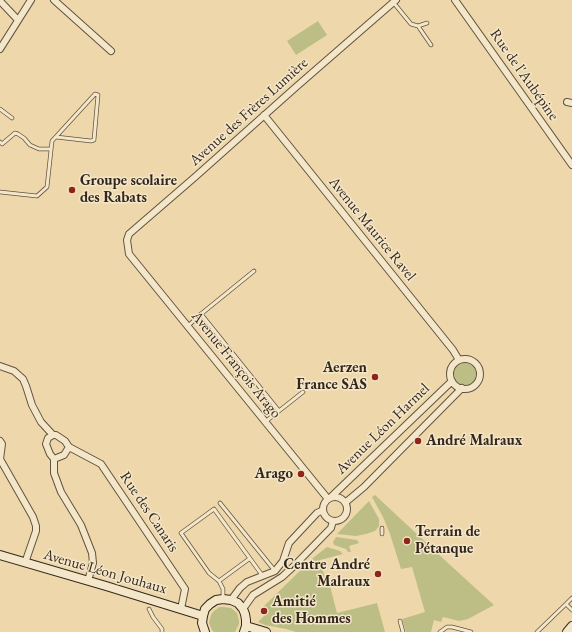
<!DOCTYPE html>
<meta charset="utf-8">
<style>
body{margin:0}
canvas{display:block;background:#eed8ab}
</style>
<canvas width="572" height="632"></canvas>
<script>
const c = document.querySelector('canvas').getContext('2d');
c.lineJoin = 'round';
function paint(path, color) { c.fillStyle = color; c.fill(path, 'evenodd'); }
const poly = rows => new Path2D(rows.map(r => 'M' + r).join(''));
function strokePath(path, color, width, dash) { c.strokeStyle = color; c.lineWidth = width; c.lineCap = dash ? 'butt' : 'round'; c.setLineDash(dash || []); c.stroke(path); }
function write(font, color, halo, rows, align = 'center') {
  c.font = font + ' "EB Garamond",serif'; c.lineWidth = 3; c.setLineDash([]); c.textBaseline = 'middle'; c.strokeStyle = halo; c.fillStyle = color; for (const [text, x, y, turn = 0] of rows) {
    c.save(); c.translate(x, y); c.rotate((+turn || 0) * Math.PI / 180); c.textAlign = isNaN(turn) ? turn : align; if (halo) c.strokeText(text, 0, 0); c.fillText(text, 0, 0); c.restore();
  }
}
paint(poly([
 [318,21,327,35,296,55,287,41],
 '454 374a11 11 0 1 1 22 0a11 11 0 1 1-22 0Z',
 [375,495,449,564,494,605,468,619,459,621,443,617,441,622,434,620,431,632,406,632,402,619,425,612,412,567,401,569,390,534,383,517,372,497],
 [369,501,379,519,379,526,375,531,366,534,356,536,337,534],
 [336,537,357,540,359,543,349,546,351,552,348,552,346,549,334,545,333,542],
 [327,547,340,551,343,554,320,560,326,581,329,582,337,613,377,603,385,632,296,632,286,629,265,625,258,622,264,616,262,608,313,558],
 [219,607,223,607,231,608,237,613,239,621,239,624,235,632,214,632,212,630,209,623,211,615,213,612]
]), '#bcbe86');
const lane = poly([
 [393,2,411,24,418,26,427,23],
 [418,26,431,45],
 [0,109,12,118],
 [0,142,2,144,15,133,18,134,24,138,30,145,39,149,51,149],
 [0,192,37,196,47,187,52,141,95,94,98,95,94,140,91,141,56,137],
 [201,314,254,271],
 [188,326,201,314,279,411],
 [265,422,303,392],
 [220,503,275,571],
 [382,528,382,534],
 [219,581,249,559],
 [223,599,223,589,219,581,209,573,181,533,214,509,262,575],
 [566,604,572,598],
 [149,609,153,617,162,629,162,632],
 [400,621,403,632],
 [440,632,447,627,452,627,471,632],
 [537,632,566,604,572,610]
]);
const street = poly([
 [54,0,111,51],
 [455,0,572,165],
 [0,1,18,20],
 [0,49,31,0],
 [567,102,572,103],
 [264,115,453,350,459,360],
 '450 374a15 15 0 1 1 30 0a15 15 0 1 1-30 0Z',
 [0,366,14,371,23,379,26,386,32,405,41,422,53,435],
 [53,435,56,435,65,441,69,447,64,455,54,459,50,454,46,444,48,438,53,435],
 [0,441,2,444,0,459,33,517,36,526,36,531,25,563],
 [69,447,101,464,185,589,181,609],
 [54,459,54,473,61,492,81,525,92,553,93,563,88,581],
 '323 509a12 12 0 1 1 24 0a12 12 0 1 1-24 0Z',
 [331,497,452,381],
 [328,499,129,254,127,240,129,234,195,177,296,87,396,0],
 [346,502,364,487,462,388],
 [231,600,240,588,247,582,275,571,283,561,289,543,317,513,323,510],
 [243,609,253,595,282,577,294,566,327,532,331,528,333,521]
]);
const secondary = poly([
 [0,555,106,586,203,616],
 [246,626,266,632],
 [205,632,202,623,203,616,205,609,210,604,216,600,223,599,231,600,238,603,243,609,245,614,246,620,246,626,244,632],
 [567,632,572,626]
]);
strokePath(lane, '#625340', 4.5);
strokePath(street, '#625340', 8);
strokePath(secondary, '#33271d', 10);
strokePath(lane, '#f4e6c8', 3);
strokePath(street, '#f4e6c8', 6);
strokePath(secondary, '#f4e6c8', 8);
for (const [x, y, r, color] of [
 [72,190,4,"#8f2418"],
 [375,377,4,"#8f2418"],
 [418,441,4,"#8f2418"],
 [301,474,4,"#8f2418"],
 [407,541,4,"#8f2418"],
 [378,574,4,"#8f2418"],
 [264,611,4,"#8f2418"]
]) { const dot = new Path2D(); dot.arc(x, y, r, 0, 2 * Math.PI); c.fillStyle = color; c.fill(dot); strokePath(dot, '#f4e6c8', 1.5); }
write('15px', '#33271d', '#f4e6c8', [
 ["Rue de l'Aubépine",524,75,55],
 ["Avenue des Frères Lumière",249,112,-42],
 ["Avenue Maurice Ravel",372,229,51],
 ["Avenue François Arago",236,365,51],
 ["Avenue Léon Harmel",383,429,-44],
 ["Rue des Canaris",149,512,56],
 ["Avenue Léon Jouhaux",105,572,16]
]);
write('bold 15px', '#33271d', '#f4e6c8', [
 ["Groupe scolaire",80,181],
 ["des Rabats",80,198],
 ["Aerzen",367,368,"right"],
 ["France SAS",367,385,"right"],
 ["André Malraux",426,441],
 ["Arago",293,474,"right"],
 ["Terrain de",415,532],
 ["Pétanque",415,549],
 ["Centre André",370,565,"right"],
 ["Malraux",370,582,"right"],
 ["Amitié",272,602],
 ["des Hommes",272,619]
], 'left');
</script>
